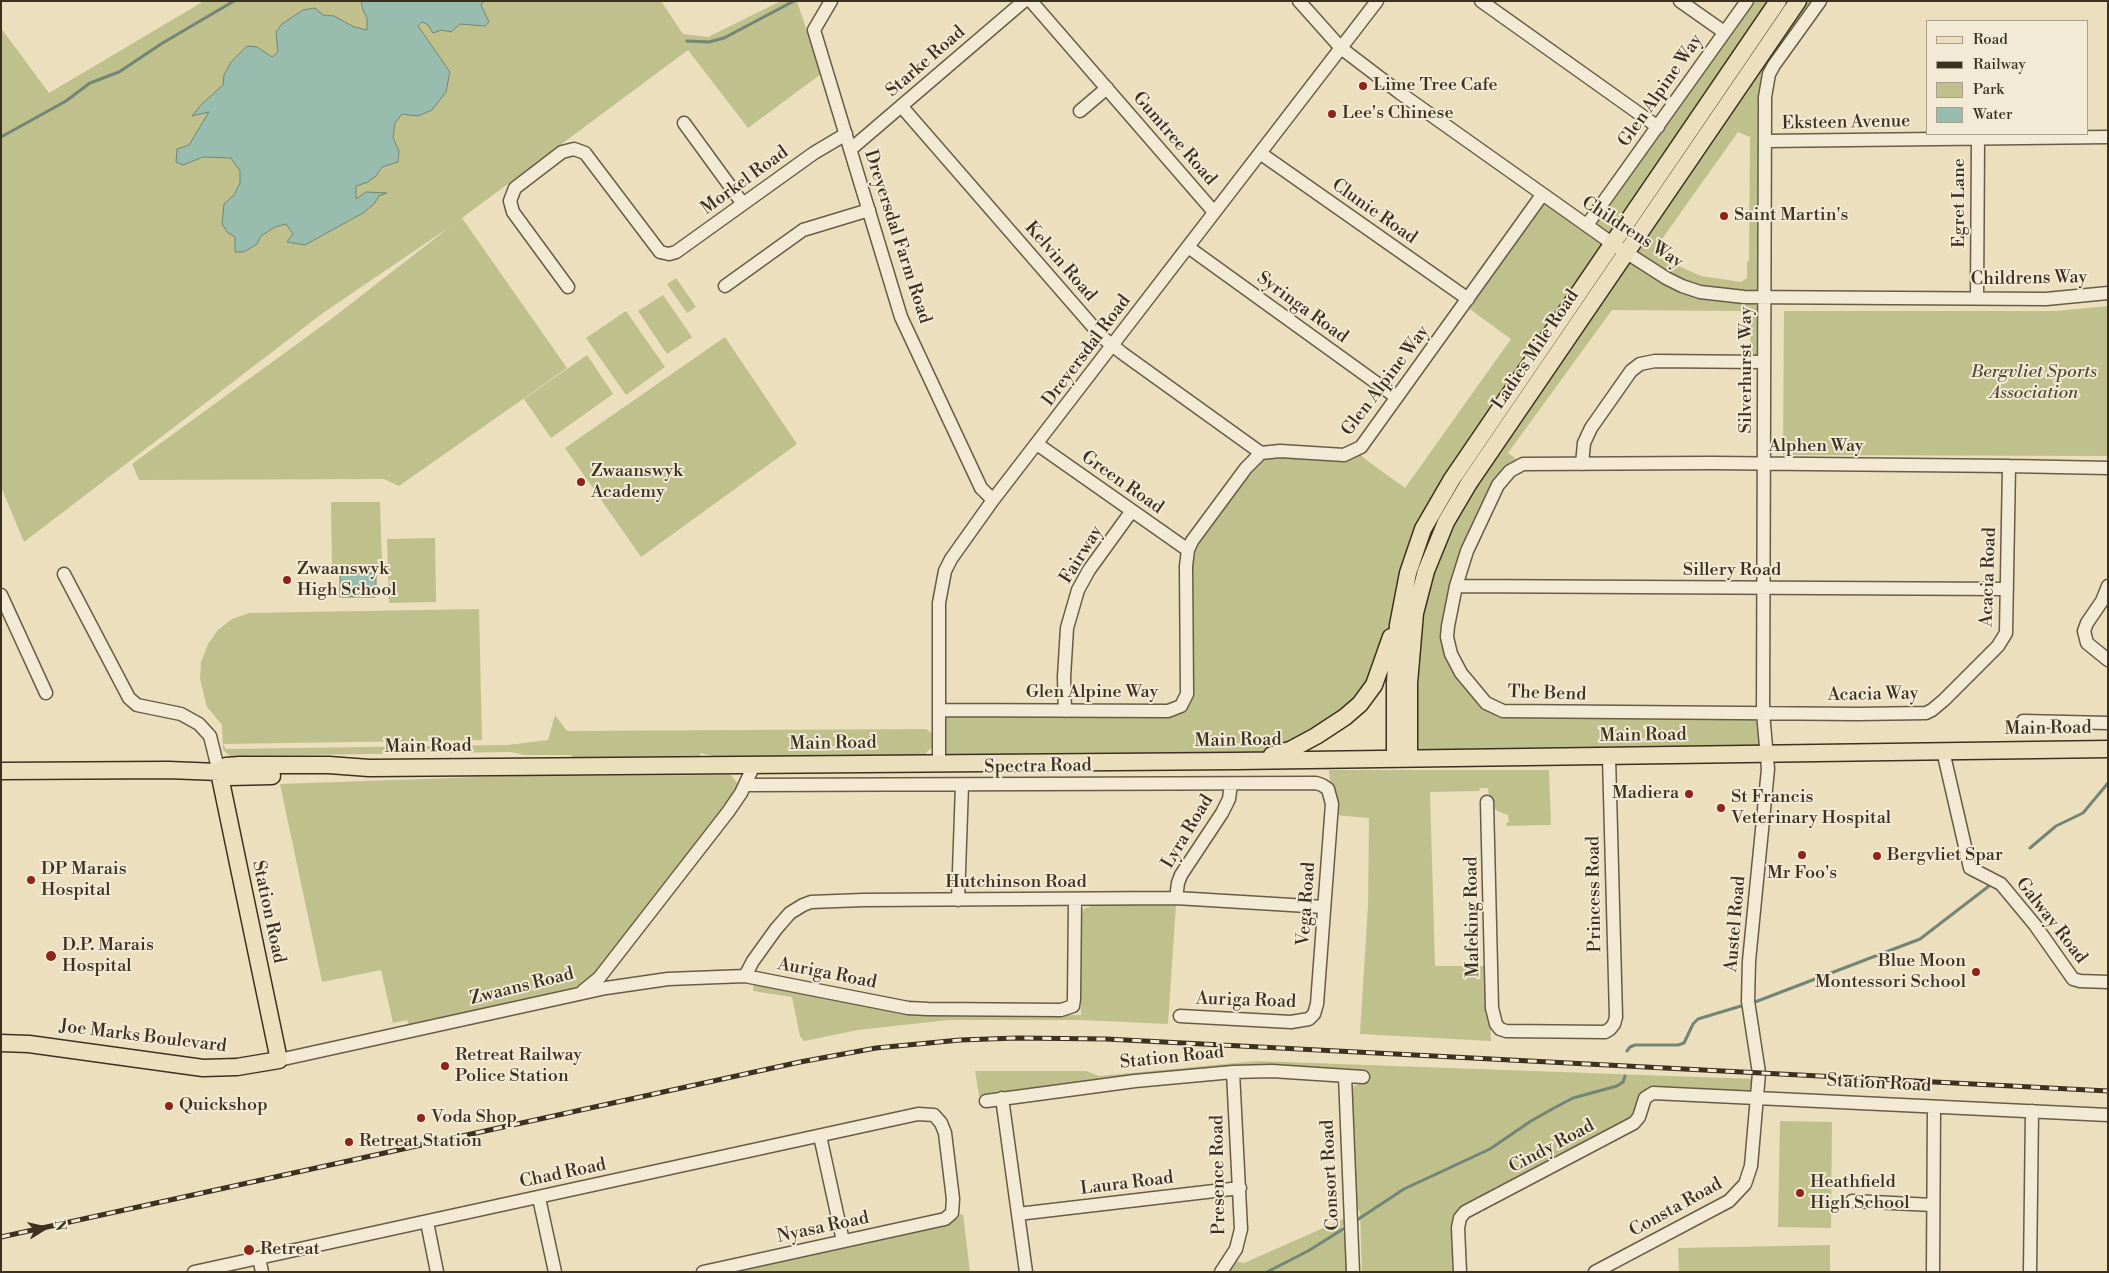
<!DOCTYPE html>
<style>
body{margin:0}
#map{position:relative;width:2109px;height:1273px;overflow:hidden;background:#ebdfbd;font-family:"Libre Bodoni",serif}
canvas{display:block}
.frame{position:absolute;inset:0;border:2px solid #3c3020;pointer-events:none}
.legend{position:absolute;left:1926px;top:20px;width:162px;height:115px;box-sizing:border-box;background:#f2ead4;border:1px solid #a9a08c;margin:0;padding:6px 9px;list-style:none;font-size:15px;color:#3c3020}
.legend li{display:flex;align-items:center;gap:10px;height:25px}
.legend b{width:25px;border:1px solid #a9a08c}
.north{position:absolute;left:20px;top:1203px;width:50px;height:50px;-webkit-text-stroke:4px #f2ead4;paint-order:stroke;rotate:80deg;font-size:14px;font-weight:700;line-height:20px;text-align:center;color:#3c3020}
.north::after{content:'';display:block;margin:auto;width:18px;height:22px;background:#3c3020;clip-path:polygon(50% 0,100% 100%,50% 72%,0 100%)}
</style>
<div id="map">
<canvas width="2109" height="1273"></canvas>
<div class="frame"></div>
<ul class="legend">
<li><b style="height:6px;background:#ebdfbd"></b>Road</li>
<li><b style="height:6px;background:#3c3020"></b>Railway</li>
<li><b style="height:14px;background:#bfc08c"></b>Park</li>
<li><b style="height:14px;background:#98bdae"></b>Water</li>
</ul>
<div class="north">N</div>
</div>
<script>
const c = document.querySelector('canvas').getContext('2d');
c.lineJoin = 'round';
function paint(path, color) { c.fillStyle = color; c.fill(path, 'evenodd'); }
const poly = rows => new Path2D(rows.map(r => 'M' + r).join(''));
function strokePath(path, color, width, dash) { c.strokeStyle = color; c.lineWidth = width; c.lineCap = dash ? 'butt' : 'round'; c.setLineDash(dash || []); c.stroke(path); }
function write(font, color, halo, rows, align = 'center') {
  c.font = font + ' "Libre Bodoni",serif'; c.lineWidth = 4; c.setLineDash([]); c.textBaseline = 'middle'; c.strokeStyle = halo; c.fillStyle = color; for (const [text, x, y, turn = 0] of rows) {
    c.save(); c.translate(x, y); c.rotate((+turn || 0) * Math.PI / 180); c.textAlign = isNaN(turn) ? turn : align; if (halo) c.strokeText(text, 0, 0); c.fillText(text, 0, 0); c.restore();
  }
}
paint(poly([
 [204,1,661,1,683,34,708,37,781,1,797,1,821,74,748,128,688,50,462,218,567,368,399,486,384,479,139,480,132,464,330,320,451,226,323,313,24,542,1,487,1,28,49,93],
 [1747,1,1778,1,1452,479,1404,589,1367,695,1276,755,939,763,939,710,1181,706,1188,550,1261,453,1357,451,1365,459,1405,488,1511,339,1464,305,1542,195,1586,225],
 [1798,1,1820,1,1769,74,1764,362,1750,352,1751,321,1740,311,1612,310,1508,453,1523,464,1515,466,1467,551,1448,645,1494,708,1763,713,1767,754,1410,758,1409,718,1431,554],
 [1738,132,1750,137,1749,261,1747,262,1747,278,1741,282,1701,276,1660,258,1657,246],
 [676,278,696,307,687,313,667,284],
 [663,295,692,337,667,354,638,311],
 [2108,306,2108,456,1783,455,1784,311,2056,311],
 [626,311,665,367,626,395,586,338],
 [725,337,797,444,641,557,565,448],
 [587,355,613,394,551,438,524,399],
 [331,502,380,502,382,565,332,566],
 [435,538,436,602,389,603,387,539],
 [479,609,482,740,223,744,226,749,508,745,548,740,555,715,567,731,926,729,933,734,932,747,923,756,713,756,700,753,700,756,578,760,570,755,524,755,511,752,230,756,224,751,223,748,222,725,207,707,200,679,201,662,208,644,218,630,232,619,249,613],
 [1329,770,1549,770,1551,825,1506,826,1506,823,1509,822,1508,815,1497,811,1493,806,1492,798,1489,798,1488,788,1480,788,1479,791,1430,792,1435,966,1488,966,1491,1041,1360,1034,1368,906,1369,818,1336,815,1338,798,1330,783],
 [731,775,737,783,735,794,596,973,574,991,409,1026,407,1020,393,1023,381,970,322,982,280,784,508,776],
 [1094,905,1176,905,1168,1024,1081,1020,949,1020,858,1030,804,1041,800,1036,792,997,753,991,754,983,928,1014,1081,1015,1080,919,1084,909],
 [1257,1061,1754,1079,1754,1088,1751,1092,1655,1087,1648,1088,1638,1097,1633,1118,1461,1210,1456,1272,1362,1272,1360,1213,1356,1205,1352,1090,1354,1086,1361,1083,1218,1068,979,1096,975,1071,1086,1071,1099,1076],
 [1780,1121,1832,1122,1831,1228,1778,1227],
 [963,1214,970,1272,727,1272,950,1223,958,1215],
 [1346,1218,1346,1224,1342,1226,1343,1233,1346,1232,1348,1272,1228,1272,1235,1261,1244,1263],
 [1830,1245,1830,1272,1679,1272,1678,1248]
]), '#bfc08c');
const water = poly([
 [361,1,484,1,481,5,489,22,485,26,460,24,451,32,441,30,433,33,427,24,422,22,418,26,450,72,446,92,432,110,418,116,402,114,395,123,393,138,399,151,398,162,382,167,376,176,368,182,356,186,356,199,366,192,387,193,379,196,374,204,363,213,305,245,287,242,293,234,286,224,275,227,261,236,257,244,244,252,235,252,235,237,227,232,222,224,224,204,234,195,240,183,240,171,231,158,203,157,183,165,176,162,177,149,189,145,209,112,192,116,202,104,223,85,224,75,231,62,247,46,257,47,272,57,278,52,276,32,282,24,303,10,315,8,323,15,334,16,354,27,367,30,367,18,363,10,361,1],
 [340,573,376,573,376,597,340,597,340,573]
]);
paint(water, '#98bdae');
strokePath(water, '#738575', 1);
strokePath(poly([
 [687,41,709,42,724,38,794,1],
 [1,137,66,101,90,83,119,72,161,44,234,1],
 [2030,848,2056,826,2083,813,2108,783],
 [1755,1002,1920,939,1989,886],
 [1627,1051,1630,1047,1635,1045,1678,1045,1684,1043,1693,1024,1698,1019,1741,1006],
 [1354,1222,1404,1189,1490,1149,1531,1121,1554,1108,1573,1098,1617,1086,1623,1082,1625,1076],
 [1267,1272,1308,1251,1348,1226]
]), '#738575', 3);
const minor = poly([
 [831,1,814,30,901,317,981,488,993,500],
 [1031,1,1214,212],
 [1299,1,1341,48,1400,93,1613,244,1666,278,1682,286,1700,292,1744,297,2046,299,2108,293],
 [1481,1,1658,127],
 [1680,1,1724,32],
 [902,107,1102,337,1122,353,1261,453],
 [1080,111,1107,88],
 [684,123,743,204],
 [1765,141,2108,137],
 [851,149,1024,1],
 [1260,153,1468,299],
 [1587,225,1747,1],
 [1188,247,1396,397],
 [725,286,803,230,869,210],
 [568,287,513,212,510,201,515,188,562,152,574,149,585,153,660,252,669,254,676,252,814,153,846,134],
 [1977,298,1978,139],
 [1037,444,1188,550],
 [1582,464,1584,443,1591,428,1631,371,1640,364,1655,361,1764,362],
 [2009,466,2006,633,1998,646,1944,700,1932,710,1926,713,1858,714,1503,711,1486,703,1461,673,1451,654,1447,637,1448,626,1456,586,1467,551,1498,485,1510,471,1523,464,1712,463,2009,466,2108,468],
 [64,574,129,698,137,705,181,714,199,724,210,736,219,772],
 [1456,586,2007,589],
 [2108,586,2102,601,2087,623,2084,631,2087,643,2108,660],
 [1,595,46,693],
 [939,710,1168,711,1181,706,1187,694,1186,566,1188,550,1192,541,1246,468,1261,453,1280,451,1344,455,1361,447,1542,195],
 [1065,711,1064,677,1067,628,1078,590,1089,570,1131,512],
 [2023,721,2108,723],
 [1943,751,1970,868,2001,884,2035,925,2073,979,2080,981,2108,982],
 [939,763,939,603,945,571,951,559,993,500,1377,1],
 [746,785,1316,783,1322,785,1328,789,1332,804,1317,1004,1314,1014,1309,1019,1291,1022,1180,1016],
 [1487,802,1492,1008,1496,1024,1500,1029,1506,1031,1605,1032,1610,1029,1614,1024,1616,1017,1609,757],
 [1176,898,1178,883,1181,875,1222,813,1229,799,1231,784],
 [958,900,962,785],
 [745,976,753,961,776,929,790,913,803,905,811,902,863,900,1176,898,1324,907],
 [583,991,599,978,728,812,741,793,754,765],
 [279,1060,606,988,668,979,745,976,908,1008,928,1009,1061,1010,1073,1006,1074,999,1075,900],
 [1345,1076,1353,1272],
 [1002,1098,1026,1272],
 [986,1101,1135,1081,1233,1072,1272,1071,1363,1077],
 [820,1136,843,1241],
 [539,1198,555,1272],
 [1852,1201,1933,1205],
 [1018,1214,1240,1188],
 [427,1222,437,1272],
 [259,1258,262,1272],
 [194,1272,918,1114,934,1115,941,1123,945,1133,953,1199,952,1213,945,1219,703,1272],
 [1221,1272,1236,1249,1241,1229,1233,1072],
 [1460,1272,1458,1228,1460,1218,1465,1212,1634,1123,1639,1117,1645,1098,1653,1093,2108,1115],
 [1595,1272,1729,1201,1745,1184,1751,1166,1759,1073,1748,1001,1749,961,1768,769,1763,713,1765,97,1769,74,1774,65,1820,1],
 [1933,1272,1934,1107],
 [2030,1272,2032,1111]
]);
const major = poly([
 [1272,755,1290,750,1316,736,1345,717,1360,704,1374,685,1391,637],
 [1409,758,1409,683,1415,613,1426,571,1446,522,1469,483,1798,1],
 [1395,759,1395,683,1398,625,1408,573,1423,529,1452,479,1778,1],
 [1,771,168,770,219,772,228,777,272,776],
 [219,772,226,766,240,765,329,765,369,768,1236,761,2108,749],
 [1,1043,29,1044,203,1068,237,1067,279,1060,219,772]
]);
strokePath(minor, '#685c47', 15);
strokePath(major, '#3c3020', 19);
strokePath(minor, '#f2ead4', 12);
strokePath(major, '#ebdfbd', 16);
const rail = poly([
 [1,1237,800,1062,876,1048,960,1040,1017,1038,1106,1039,2108,1091]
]);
strokePath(rail, '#3c3020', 5);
strokePath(rail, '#f2ead4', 3, [9]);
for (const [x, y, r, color] of [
 [1363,86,5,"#8f2418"],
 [1332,114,5,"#8f2418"],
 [1724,216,5,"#8f2418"],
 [581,482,5,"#8f2418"],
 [287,580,5,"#8f2418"],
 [1689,794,5,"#8f2418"],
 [1721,808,5,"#8f2418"],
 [1802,855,5,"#8f2418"],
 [1877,856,5,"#8f2418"],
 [31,880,5,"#8f2418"],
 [51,956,6,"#8f2418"],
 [1976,972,5,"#8f2418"],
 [445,1066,5,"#8f2418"],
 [169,1106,5,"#8f2418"],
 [421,1118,5,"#8f2418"],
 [349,1142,5,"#8f2418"],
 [1800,1193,5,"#8f2418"],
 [249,1250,6,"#8f2418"]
]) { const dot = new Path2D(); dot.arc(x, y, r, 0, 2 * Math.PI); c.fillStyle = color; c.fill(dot); strokePath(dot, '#f2ead4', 2); }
write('18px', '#3c3020', '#f2ead4', [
 ["Starke Road",926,62,-41],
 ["Glen Alpine Way",1661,91,-55],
 ["Eksteen Avenue",1846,123,-1],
 ["Gumtree Road",1174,139,49],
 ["Morkel Road",745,181,-36],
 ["Egret Lane",1960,203,-90],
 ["Clunie Road",1374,212,35],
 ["Childrens Way",1632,233,33],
 ["Dreyersdal Farm Road",897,237,72],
 ["Kelvin Road",1060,262,49],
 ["Childrens Way",2029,279,-1],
 ["Syringa Road",1302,308,36],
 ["Ladies Mile Road",1536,350,-56],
 ["Dreyersdal Road",1087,351,-53],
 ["Silverhurst Way",1747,370,-90],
 ["Glen Alpine Way",1386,381,-53],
 ["Alphen Way",1816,447],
 ["Green Road",1122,483,35],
 ["Fairway",1082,555,-58],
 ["Sillery Road",1732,571],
 ["Acacia Road",1989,577,-88],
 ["Glen Alpine Way",1092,693],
 ["The Bend",1547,694,2],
 ["Acacia Way",1873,695,-1],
 ["Main Road",2048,729,-1],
 ["Main Road",1643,736,-1],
 ["Main Road",1238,741,-1],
 ["Main Road",833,744,-1],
 ["Main Road",428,747,-1],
 ["Spectra Road",1038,767,-1],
 ["Lyra Road",1188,832,-59],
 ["Hutchinson Road",1016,883],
 ["Princess Road",1595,894,-91],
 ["Vega Road",1307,904,-86],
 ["Station Road",268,912,78],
 ["Mafeking Road",1473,917,-91],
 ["Galway Road",2051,921,52],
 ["Austel Road",1736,924,-85],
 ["Auriga Road",827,974,11],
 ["Zwaans Road",522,987,-14],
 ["Auriga Road",1246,1001,2],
 ["Joe Marks Boulevard",143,1037,7],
 ["Station Road",1172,1058,-6],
 ["Station Road",1879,1084,3],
 ["Cindy Road",1552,1147,-28],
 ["Chad Road",563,1174,-12],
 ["Presence Road",1219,1175,-91],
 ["Consort Road",1331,1175,-93],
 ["Laura Road",1127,1184,-7],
 ["Consta Road",1676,1208,-29],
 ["Nyasa Road",823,1228,-12]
]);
write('18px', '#3c3020', '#f2ead4', [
 ["Lime Tree Cafe",1373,86],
 ["Lee's Chinese",1342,114],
 ["Saint Martin's",1734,216],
 ["Zwaanswyk",591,472],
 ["Academy",591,493],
 ["Zwaanswyk",297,570],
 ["High School",297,591],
 ["Madiera",1679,794,"right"],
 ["St Francis",1731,798],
 ["Veterinary Hospital",1731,819],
 ["Bergvliet Spar",1887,856],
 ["DP Marais",41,870],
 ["Hospital",41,891],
 ["Mr Foo's",1802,874,"center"],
 ["D.P. Marais",62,946],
 ["Hospital",62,967],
 ["Blue Moon",1966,962,"right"],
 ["Montessori School",1966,983,"right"],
 ["Retreat Railway",455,1056],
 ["Police Station",455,1077],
 ["Quickshop",179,1106],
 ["Voda Shop",431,1118],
 ["Retreat Station",359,1142],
 ["Heathfield",1810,1183],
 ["High School",1810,1204],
 ["Retreat",260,1250]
], 'left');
write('italic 18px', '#564d36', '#f2ead4', [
 ["Bergvliet Sports",2034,373],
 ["Association",2034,394]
]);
</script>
